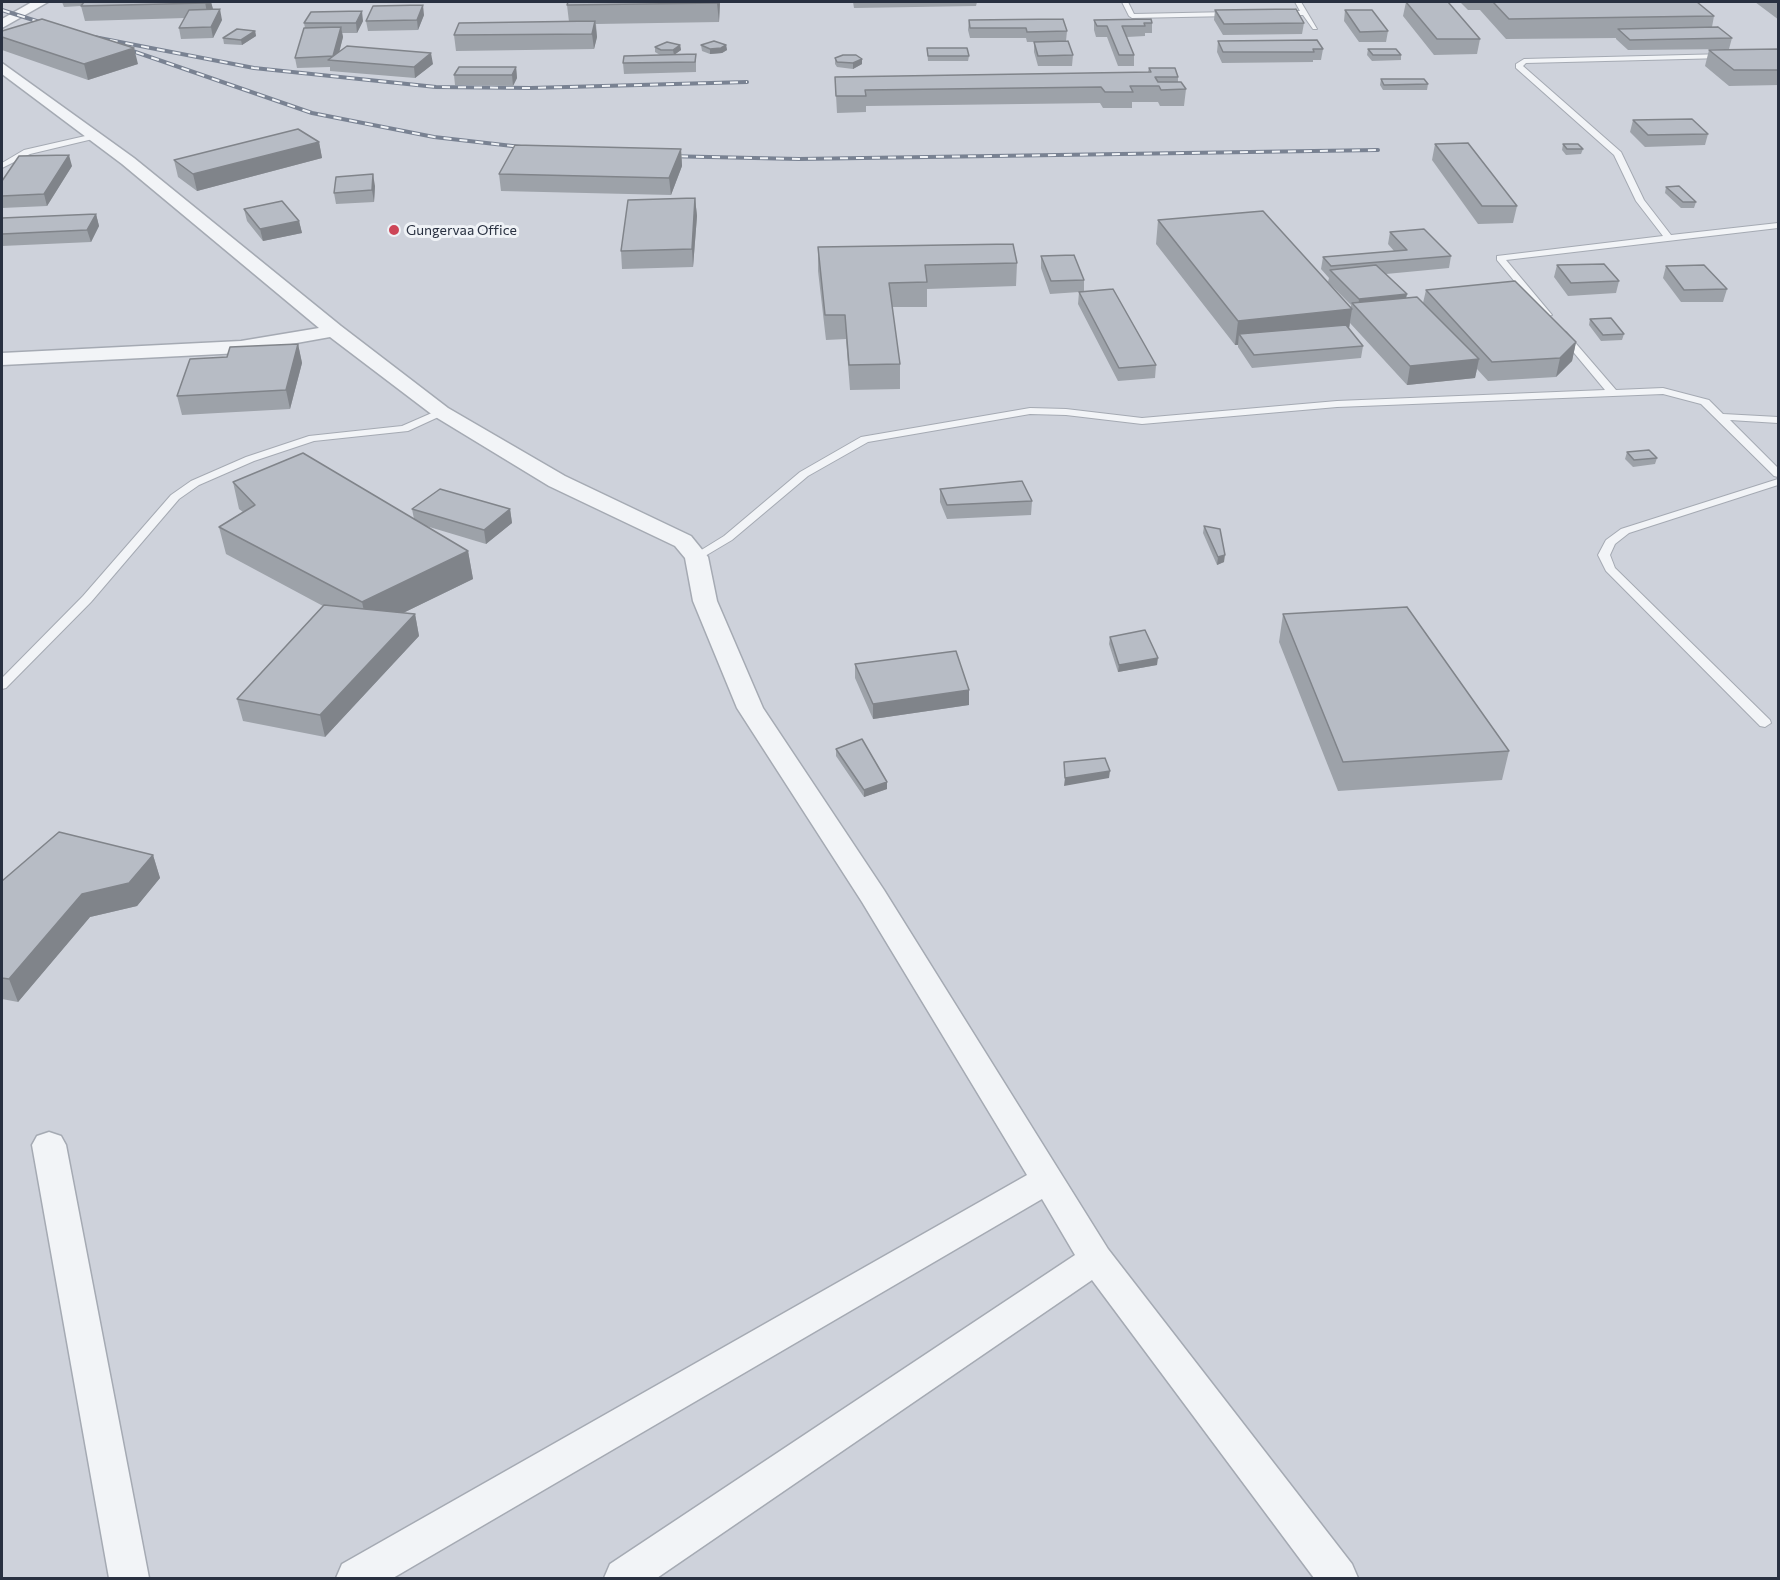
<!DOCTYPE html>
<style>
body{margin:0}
#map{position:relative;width:1780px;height:1580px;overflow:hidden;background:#e0e3e9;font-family:Commissioner,sans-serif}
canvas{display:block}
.frame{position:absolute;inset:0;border:3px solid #283040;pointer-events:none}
</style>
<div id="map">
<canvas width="1780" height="1580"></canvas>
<div class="frame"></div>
</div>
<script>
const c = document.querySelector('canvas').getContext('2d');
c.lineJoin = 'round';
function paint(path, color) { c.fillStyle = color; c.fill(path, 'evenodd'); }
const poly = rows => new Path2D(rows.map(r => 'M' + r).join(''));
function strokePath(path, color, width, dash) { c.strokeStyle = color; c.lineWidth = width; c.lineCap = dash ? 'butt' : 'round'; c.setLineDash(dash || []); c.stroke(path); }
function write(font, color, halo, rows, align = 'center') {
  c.font = font + ' Commissioner,sans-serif'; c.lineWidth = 6; c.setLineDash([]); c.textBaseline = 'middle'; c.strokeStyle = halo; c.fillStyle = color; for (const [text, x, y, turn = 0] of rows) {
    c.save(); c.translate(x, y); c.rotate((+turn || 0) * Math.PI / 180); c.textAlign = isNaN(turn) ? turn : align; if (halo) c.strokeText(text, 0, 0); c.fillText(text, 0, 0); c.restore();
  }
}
paint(poly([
 [2,2,1778,2,1778,1578,2,1578]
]), '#ced2db');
const lane = poly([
 [1122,2,1128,2,1134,14,1231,12,1234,14,1231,16,1132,18,1129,16,1122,2],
 [1295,2,1301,2,1317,29,1313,29,1303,15,1280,15,1277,13,1280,11,1300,11,1295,2],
 [1727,54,1727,58,1724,58,1526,63,1523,66,1621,152,1644,200,1671,235,1778,223,1778,228,1506,260,1552,315,1544,317,1497,260,1497,256,1663,236,1636,201,1614,155,1516,68,1516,64,1524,59,1727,54],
 [94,134,98,136,97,138,30,154,2,168,2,163,24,150,94,134],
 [1563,331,1566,332,1616,390,1663,388,1709,400,1723,414,1778,417,1778,423,1730,420,1778,468,1778,477,1774,476,1701,404,1663,394,1337,407,1142,424,1066,415,1030,414,868,442,808,476,732,540,700,559,696,560,690,557,724,536,800,472,861,437,1030,408,1066,409,1142,418,1337,401,1605,390,1560,336,1558,334,1563,331],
 [441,409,445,410,445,414,408,431,314,441,254,461,199,485,179,499,91,602,6,688,2,689,2,678,83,596,171,495,191,481,246,457,309,436,402,426,441,409],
 [1778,479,1778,485,1629,533,1615,544,1610,555,1615,568,1770,720,1771,723,1765,727,1760,726,1606,571,1598,555,1606,540,1621,529,1778,479]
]);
const street = poly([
 [32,2,48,2,2,28,2,19,32,2],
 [2,63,134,158,341,326,448,408,565,476,691,536,708,557,717,601,763,708,884,890,1108,1249,1352,1564,1358,1578,1314,1578,1092,1280,657,1578,604,1578,610,1564,1075,1255,1042,1199,393,1578,336,1578,342,1564,1027,1175,862,902,737,708,693,601,685,558,675,546,549,486,434,416,330,337,241,353,2,365,2,353,241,341,319,328,122,164,2,74,2,63],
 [49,1132,61,1136,66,1145,149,1578,109,1578,32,1145,37,1136,49,1132]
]);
strokePath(lane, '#a5aab3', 2);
strokePath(street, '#a5aab3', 3);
paint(lane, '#f2f4f7');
paint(street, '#f2f4f7');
const rail = poly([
 [2,10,52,26],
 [94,37,254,68,436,87,531,88,747,82],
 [121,47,312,113,434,137,530,148],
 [664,156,799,159,1378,150]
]);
strokePath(rail, '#798292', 4);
strokePath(rail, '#eff2f6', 2, [8]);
paint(poly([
 [62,2,211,2,213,10,222,20,213,38,181,39,179,28,185,18,85,21,81,6,64,7],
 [568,2,720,2,719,22,596,24,597,37,594,49,456,51,454,35,569,22,567,5],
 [853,2,977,2,976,6,854,8],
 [1406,2,1448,2,1480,39,1477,54,1434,55,1403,16],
 [1460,2,1697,2,1714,16,1712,27,1732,38,1729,49,1628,50,1616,39,1616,38,1506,39,1480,10,1468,10],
 [1755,2,1779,2,1779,20],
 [1215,10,1304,23,1302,34,1223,35,1214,20],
 [1345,10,1388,31,1386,42,1359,42,1344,21],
 [424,15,418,30,368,31,366,21],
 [969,20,1067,31,1066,41,1073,55,1072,66,1038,66,1034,52,1034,42,1027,42,1026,38,970,38,968,30],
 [1094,20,1152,23,1152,33,1145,33,1145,36,1127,37,1134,55,1134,66,1118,66,1107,37,1096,37,1094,30],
 [363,21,357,33,342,33,343,37,339,52,433,64,415,78,330,71,330,67,297,68,295,58,305,28,304,23],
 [2,31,138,64,88,80,2,50],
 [255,31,256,36,242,45,224,44,223,38],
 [1218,41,1323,49,1321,60,1313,60,1313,62,1222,63,1217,52],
 [680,45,681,50,674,55,696,54,696,72,624,74,623,63,660,55,655,52,655,47],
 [701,45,726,45,727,50,722,53,710,54,702,51],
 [927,48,969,56,968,61,928,61],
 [1368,49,1401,55,1401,60,1372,61,1367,55],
 [1779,49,1779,85,1729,86,1705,66,1709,50],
 [835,58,862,59,862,64,853,69,837,67,835,64],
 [516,67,517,78,513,86,455,85,454,75],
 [1149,68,1178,77,1178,82,1186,89,1184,106,1160,106,1158,102,1132,102,1132,108,1103,108,1100,103,866,106,866,112,837,113,835,77,1148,72],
 [1381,79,1428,84,1427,90,1383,90,1380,85],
 [1633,120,1708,134,1705,145,1645,147,1630,132],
 [319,142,322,158,197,191,178,177,174,160],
 [1435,144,1517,206,1513,223,1478,224,1432,160],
 [1563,144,1583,149,1581,154,1566,155,1562,150],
 [681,149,682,166,671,195,501,191,499,174],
 [72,166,47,206,2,208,2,181],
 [375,186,374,202,336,204,334,193],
 [1666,187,1696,202,1694,208,1681,208,1665,193],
 [695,198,697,216,693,267,622,269,621,251],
 [244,209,299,221,302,233,263,241,247,221],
 [96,214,99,226,91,242,2,246,2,218],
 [1158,220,1351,308,1351,305,1328,282,1329,278,1321,269,1323,257,1394,251,1388,244,1390,232,1451,256,1449,268,1386,274,1407,294,1406,298,1423,303,1426,290,1576,342,1572,361,1556,377,1488,381,1477,369,1475,378,1407,385,1350,323,1349,329,1363,346,1361,358,1252,368,1238,347,1238,345,1235,345,1156,244],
 [818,247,1017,263,1016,286,927,289,927,307,892,307,900,364,900,389,850,390,846,339,826,340,818,271],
 [1041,256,1084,280,1084,291,1156,365,1155,378,1118,381,1078,304,1079,292,1050,294,1041,268],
 [1557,265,1619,281,1616,293,1568,296,1554,277],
 [1666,266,1727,289,1723,302,1681,302,1663,278],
 [1590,319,1624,334,1622,340,1601,341,1589,325],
 [298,344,302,363,290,409,182,415,177,396,227,357],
 [1627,452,1657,458,1655,464,1633,467,1625,459],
 [233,482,414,519,412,509,510,509,512,523,486,544,426,526,468,551,473,579,403,613,415,614,419,636,325,737,243,721,237,699,323,606,226,554,219,527,243,512,239,509],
 [940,489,1032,501,1031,515,947,519,940,502],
 [1204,526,1224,562,1217,565,1203,533],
 [1283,614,1509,751,1502,780,1338,791,1279,642],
 [1110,637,1157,665,1118,672,1109,644],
 [855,664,969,690,969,705,873,719,855,678],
 [836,749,887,782,887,789,864,797,836,756],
 [153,855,160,878,137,906,90,917,18,1002,2,999,2,881]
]), '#9da2a9');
paint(poly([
 [205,2,211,2,213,9,208,18],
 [718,2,720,2,719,22,717,3],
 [423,5,424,15,418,30,417,20],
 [220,9,222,20,213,38,211,27],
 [362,11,363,21,357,33,356,23],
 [595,21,597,37,594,49,592,34],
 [341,27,343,37,337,61,333,56],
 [255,31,256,36,242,45,241,40],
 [680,45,681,50,674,55,673,50],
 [726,45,727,50,722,53,710,54,710,49],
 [134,48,138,64,88,80,84,64],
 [431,53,433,64,415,78,414,67],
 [862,59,862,64,853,69,853,63],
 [516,67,517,78,513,86,512,75],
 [319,142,322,158,197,191,193,174],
 [681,149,682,166,671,195,669,178],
 [69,155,72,166,47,206,44,194],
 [373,174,375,186,374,202,372,190],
 [695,198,697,216,693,267,692,249],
 [96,214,99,226,91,242,87,230],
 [299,221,302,233,263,241,260,229],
 [1407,294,1404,306,1358,310,1359,299],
 [1352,309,1348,334,1239,334,1238,345,1235,345,1238,321],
 [1576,342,1572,361,1556,377,1560,358],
 [298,344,302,363,290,409,286,390],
 [1479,359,1475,378,1407,385,1410,366],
 [510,509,512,523,486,544,484,530],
 [468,551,473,579,368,630,362,602],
 [1225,555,1224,562,1217,565,1218,557],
 [415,614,419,636,325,737,320,715],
 [1158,658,1157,665,1118,672,1119,665],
 [969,690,969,705,873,719,873,704],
 [1110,771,1109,778,1064,786,1065,778],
 [887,782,887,789,864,797,864,790],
 [153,855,160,878,137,906,90,917,18,1002,9,979,82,894]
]), '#80848a');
const building = poly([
 [84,2,206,2,205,3,81,6,84,2],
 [568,2,718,2,717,3,567,5,568,2],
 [1406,2,1448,2,1480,39,1437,39,1406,2],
 [1493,2,1697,2,1714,16,1509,19,1493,2],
 [423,5,417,20,366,21,373,6,423,5],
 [220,9,211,27,179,28,189,10,220,9],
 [1296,9,1304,23,1224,24,1215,10,1296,9],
 [1345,10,1372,10,1388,31,1360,32,1345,10],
 [362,11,356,23,304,23,311,12,362,11],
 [42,19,134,48,84,64,2,37,2,31,42,19],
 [1063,19,1067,31,1027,32,1026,28,970,28,969,20,1063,19],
 [1151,19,1152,23,1144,23,1145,26,1122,26,1134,55,1119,55,1107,26,1097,26,1094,20,1151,19],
 [595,21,592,34,454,35,459,23,595,21],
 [341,27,333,56,295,58,304,28,341,27],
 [1718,27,1732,38,1630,40,1618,29,1718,27],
 [237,29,255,31,241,40,223,38,237,29],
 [1317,40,1323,49,1313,49,1314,52,1223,52,1218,41,1317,40],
 [714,41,726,45,721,48,710,49,701,45,714,41],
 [1068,41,1073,55,1038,56,1034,42,1068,41],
 [667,42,680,45,673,50,661,50,655,47,667,42],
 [347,46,431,53,414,67,328,60,347,46],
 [927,48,967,48,969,56,928,56,927,48],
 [1368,49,1396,49,1401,55,1373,55,1368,49],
 [1779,49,1779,70,1734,70,1709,50,1779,49],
 [696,54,695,62,623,63,624,56,696,54],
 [843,55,856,55,862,59,853,63,837,62,835,58,843,55],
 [459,67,516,67,512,75,454,75,459,67],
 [1149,68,1175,68,1178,77,1155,77,1158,82,1181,82,1186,89,1161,90,1159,86,1130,86,1133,92,1105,92,1101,87,865,90,866,96,836,96,835,77,1151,72,1149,68],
 [1381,79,1424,79,1428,84,1384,85,1381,79],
 [1692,119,1708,134,1648,135,1633,120,1692,119],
 [298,129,319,142,193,174,174,160,298,129],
 [1468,143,1517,206,1482,206,1435,144,1468,143],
 [1563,144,1578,144,1583,149,1567,149,1563,144],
 [515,145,681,149,669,178,499,174,515,145],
 [69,155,44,194,2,196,2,181,19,156,69,155],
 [373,174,372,190,334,193,336,177,373,174],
 [1679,186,1696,202,1683,202,1666,187,1679,186],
 [695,198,692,249,621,251,628,200,695,198],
 [282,201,299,221,260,229,244,209,282,201],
 [1263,211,1352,309,1238,321,1158,220,1263,211],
 [96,214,87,230,2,234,2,218,96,214],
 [1424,229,1451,256,1331,266,1323,257,1407,250,1390,232,1424,229],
 [1013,244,1017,263,925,265,927,282,889,283,900,364,849,365,845,315,825,315,818,247,1013,244],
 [1074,255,1084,280,1051,281,1041,256,1074,255],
 [1604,264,1619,281,1571,283,1557,265,1604,264],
 [1376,265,1407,294,1359,299,1330,270,1376,265],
 [1704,265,1727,289,1684,290,1666,266,1704,265],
 [1515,281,1576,342,1560,358,1492,362,1426,290,1515,281],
 [1113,289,1156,365,1119,368,1079,292,1113,289],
 [1417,297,1479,359,1410,366,1352,303,1417,297],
 [1611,318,1624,334,1603,335,1590,319,1611,318],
 [1346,325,1363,346,1254,355,1239,334,1346,325],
 [298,344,286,390,177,396,190,359,227,357,230,347,298,344],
 [1649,450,1657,458,1634,460,1627,452,1649,450],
 [303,453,468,551,362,602,219,527,255,505,233,482,303,453],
 [1022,481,1032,501,947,505,940,489,1022,481],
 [440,489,510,509,484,530,412,509,440,489],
 [1204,526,1220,529,1225,555,1218,557,1204,526],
 [324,605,415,614,320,715,237,699,324,605],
 [1407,607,1509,751,1343,762,1283,614,1407,607],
 [1145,630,1158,658,1119,665,1110,637,1145,630],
 [956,651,969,690,873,704,855,664,956,651],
 [862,739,887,782,864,790,836,749,862,739],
 [1105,758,1110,771,1065,778,1064,762,1105,758],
 [59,832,153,855,129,883,82,894,9,979,2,978,2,881,59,832]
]);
paint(building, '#b7bcc5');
strokePath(building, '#80848a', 1.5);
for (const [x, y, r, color] of [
 [394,230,6,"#cd4557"]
]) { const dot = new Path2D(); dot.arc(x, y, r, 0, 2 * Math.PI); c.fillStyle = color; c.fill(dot); strokePath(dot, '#eff2f6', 2); }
write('14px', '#283040', '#eff2f6', [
 ["Gungervaa Office",406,230]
], 'left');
</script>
